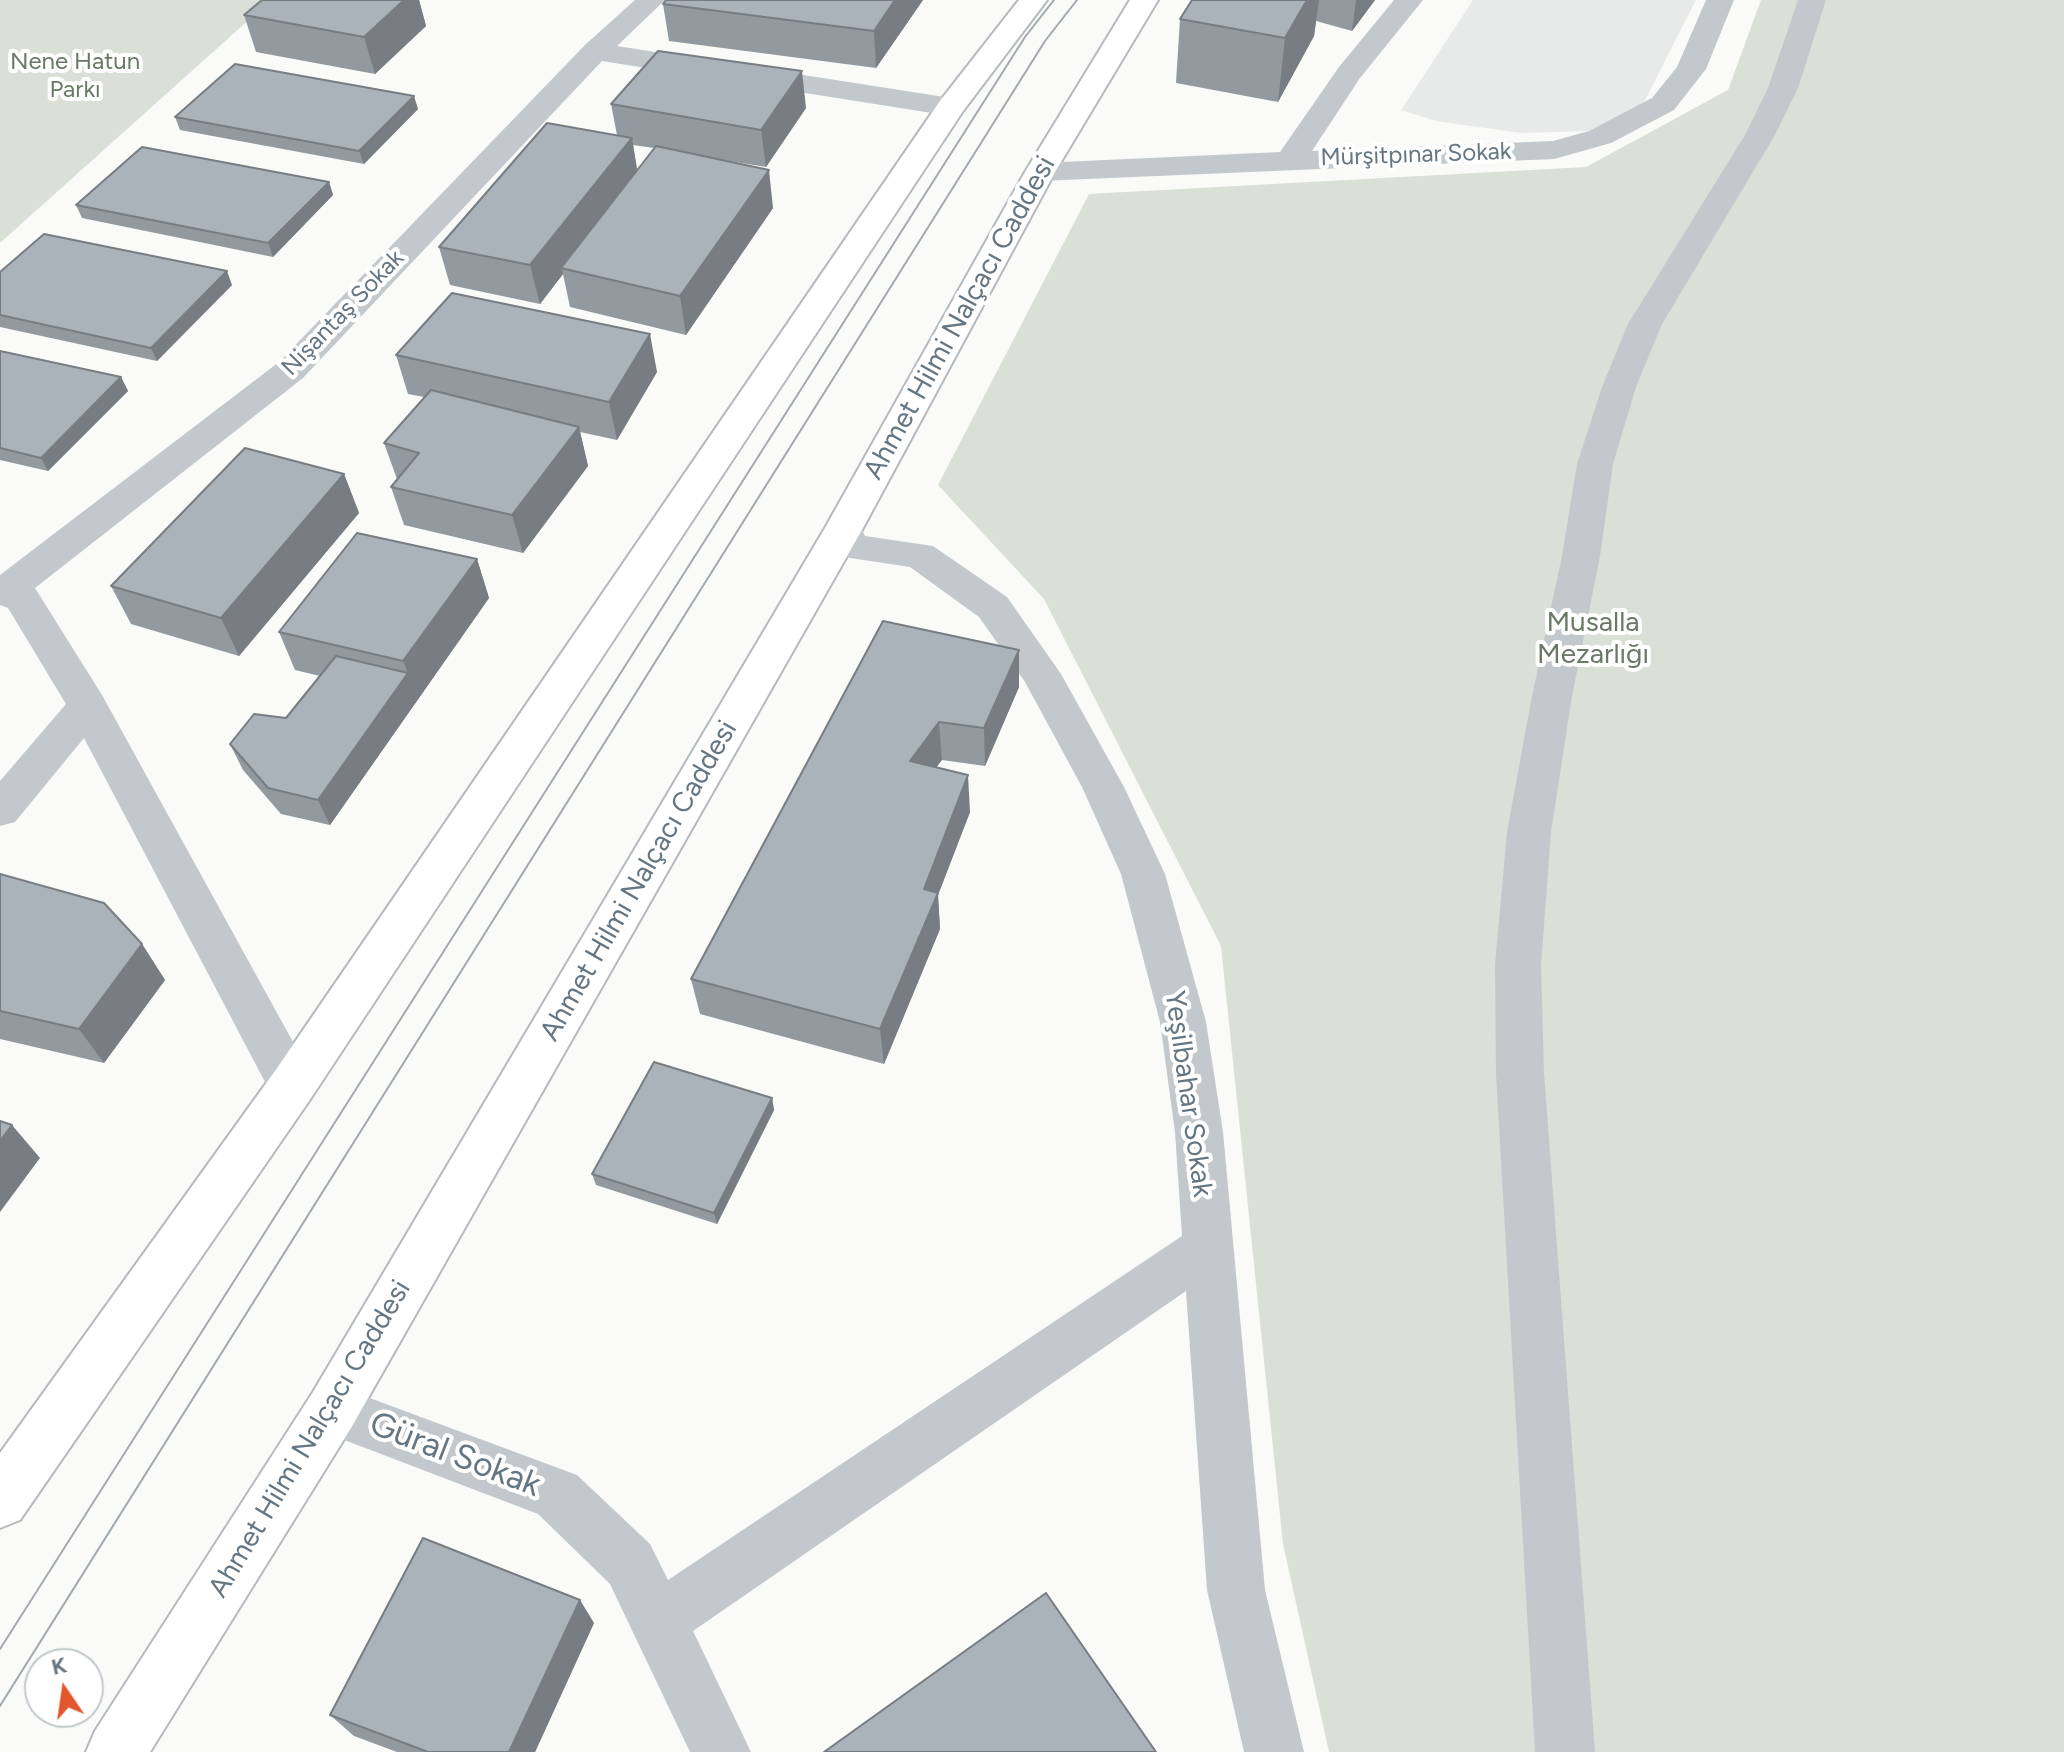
<!DOCTYPE html>
<meta charset="utf-8">
<style>
body{margin:0}
#map{position:relative;width:2064px;height:1752px;overflow:hidden;background:#fafaf8;font-family:Figtree,sans-serif}
canvas{display:block}
.north{position:absolute;left:24px;top:1648px;width:80px;height:80px;box-sizing:border-box;background:#fff;border:2px solid #c1c8cd;border-radius:50%;rotate:347deg;font-size:22px;font-weight:700;line-height:32px;text-align:center;color:#657683}
.north::after{content:'';display:block;margin:auto;width:28px;height:36px;background:#e4572e;clip-path:polygon(50% 0,100% 100%,50% 72%,0 100%)}
</style>
<div id="map">
<canvas width="2064" height="1752"></canvas>
<div class="north">K</div>
</div>
<script>
const c = document.querySelector('canvas').getContext('2d');
c.lineJoin = 'round';
function paint(path, color) { c.fillStyle = color; c.fill(path, 'evenodd'); }
const poly = rows => new Path2D(rows.map(r => 'M' + r).join(''));
function strokePath(path, color, width, dash) { c.strokeStyle = color; c.lineWidth = width; c.lineCap = dash ? 'butt' : 'round'; c.setLineDash(dash || []); c.stroke(path); }
function write(font, color, halo, rows, align = 'center') {
  c.font = font + ' Figtree,sans-serif'; c.lineWidth = 8; c.setLineDash([]); c.textBaseline = 'middle'; c.strokeStyle = halo; c.fillStyle = color; for (const [text, x, y, turn = 0] of rows) {
    c.save(); c.translate(x, y); c.rotate((+turn || 0) * Math.PI / 180); c.textAlign = isNaN(turn) ? turn : align; if (halo) c.strokeText(text, 0, 0); c.fillText(text, 0, 0); c.restore();
  }
}
paint(poly([
 [1473,0,1696,0,1641,108,1588,131,1521,133,1436,121,1401,110]
]), '#e8e9e9');
paint(poly([
 [0,0,271,0,0,243],
 [1761,0,2064,0,2064,1752,1329,1752,1283,1544,1221,946,1044,599,938,485,1089,194,1586,167,1728,90]
]), '#dadfd7');
const major = poly([
 [1019,0,1047,0,963,111,309,1101,20,1520,0,1528,0,1453,275,1071,940,101,1019,0],
 [1130,0,1158,0,1055,172,863,528,351,1428,150,1752,86,1752,95,1731,313,1392,825,528,1025,172,1130,0]
]);
strokePath(major, '#b5babe', 4);
paint(poly([
 [635,0,665,0,617,46,951,98,962,101,966,107,962,113,951,116,602,61,303,378,35,588,102,695,309,1071,316,1086,309,1101,292,1107,275,1101,84,738,15,822,0,826,0,781,66,704,8,608,0,605,0,575,279,362,585,45,635,0],
 [1394,0,1423,0,1360,78,1312,151,1553,141,1589,131,1652,98,1677,67,1706,0,1734,0,1706,69,1674,110,1611,143,1554,159,1040,181,1029,179,1025,172,1029,165,1040,163,1280,152,1339,67,1394,0],
 [1798,0,1826,0,1798,88,1775,135,1662,324,1636,387,1613,464,1600,556,1572,696,1551,832,1541,965,1544,1073,1595,1752,1535,1752,1496,1073,1495,965,1507,832,1532,696,1562,556,1577,464,1602,387,1628,324,1745,135,1768,88,1798,0],
 [844,515,857,519,865,536,933,546,1007,597,1061,674,1124,787,1165,874,1206,1022,1223,1132,1265,1590,1304,1752,1244,1752,1207,1590,1186,1291,693,1631,751,1752,690,1752,610,1584,538,1514,313,1428,305,1410,313,1392,332,1384,577,1475,650,1544,668,1580,1182,1236,1175,1132,1160,1022,1121,874,1082,787,1025,682,979,617,910,567,837,556,825,528,831,519,844,515]
]), '#c3c8cc');
paint(major, '#fff');
strokePath(poly([
 [0,1649,1025,37,1054,0],
 [0,1706,1045,41,1077,0]
]), '#a2aab0', 2);
paint(poly([
 [262,0,419,0,426,26,375,74,256,52,244,15],
 [666,0,923,0,876,68,669,41,663,4],
 [1192,0,1375,0,1352,31,1316,21,1314,36,1278,102,1176,83,1180,19],
 [611,104,806,108,766,167,717,159,773,208,686,335,570,307,563,274,540,304,450,285,439,247,617,135],
 [633,145,654,148,637,170],
 [418,109,364,164,180,130,175,117],
 [329,182,333,195,273,257,82,218,76,205],
 [0,272,232,285,157,361,0,327],
 [0,351,121,377,128,391,48,471,0,460],
 [396,355,657,372,617,440,580,432,588,466,523,553,404,525,391,487,397,479,384,443,424,397,408,394],
 [344,474,359,513,239,656,131,624,111,586],
 [477,559,489,598,330,825,281,814,243,770,230,744,286,718,320,676,295,670,279,632],
 [883,621,1019,650,1019,687,985,766,942,760,936,767,970,812,938,895,940,929,884,1064,700,1014,691,979],
 [0,874,142,944,165,980,104,1063,0,1039],
 [772,1098,774,1110,717,1224,596,1185,592,1174],
 [594,1623,535,1752,397,1752,354,1736,330,1715]
]), '#929a9f');
paint(poly([
 [404,0,419,0,426,26,375,74,364,37],
 [895,0,923,0,876,68,874,31],
 [1307,0,1319,0,1314,36,1278,102,1285,38],
 [1356,0,1375,0,1352,31],
 [802,71,806,108,766,167,761,130],
 [414,96,418,109,364,164,359,151],
 [632,138,638,175,561,268,563,274,540,304,530,265],
 [769,170,773,208,686,335,680,296],
 [329,182,333,195,273,257,268,243],
 [227,271,232,285,157,361,151,348],
 [650,334,657,372,617,440,609,402],
 [121,377,128,391,48,471,41,458],
 [579,427,588,466,523,553,512,515],
 [344,474,359,513,239,656,221,618],
 [477,559,489,598,330,825,318,800,408,673,403,661],
 [1019,650,1019,687,985,766,984,728],
 [939,722,942,760,913,798,910,761],
 [968,775,970,812,938,895,940,929,884,1064,880,1029,924,889],
 [142,944,165,980,104,1063,79,1029],
 [772,1098,774,1110,717,1224,714,1213],
 [12,1125,40,1158,0,1212,0,1141],
 [580,1600,594,1623,535,1752,509,1752]
]), '#777d82');
const building = poly([
 [262,0,404,0,364,37,244,15,262,0],
 [666,0,895,0,874,31,663,4,666,0],
 [1192,0,1307,0,1285,38,1180,19,1192,0],
 [658,51,802,71,761,130,611,104,658,51],
 [235,64,414,96,359,151,175,117,235,64],
 [547,123,632,138,530,265,439,247,547,123],
 [656,146,769,170,680,296,561,268,656,146],
 [142,147,329,182,268,243,76,205,142,147],
 [44,234,227,271,151,348,0,315,0,272,44,234],
 [452,293,650,334,609,402,396,355,452,293],
 [0,351,121,377,41,458,0,448,0,351],
 [431,390,579,427,512,515,391,487,419,453,384,443,431,390],
 [245,448,344,474,221,618,111,586,245,448],
 [357,533,477,559,403,661,279,632,357,533],
 [883,621,1019,650,984,728,939,722,910,761,968,775,924,889,938,893,880,1029,691,979,883,621],
 [336,656,408,673,318,800,268,788,230,744,254,714,286,718,336,656],
 [0,874,104,903,142,944,79,1029,0,1011,0,874],
 [654,1062,772,1098,714,1213,592,1174,654,1062],
 [0,1121,12,1125,0,1141,0,1121],
 [423,1538,580,1600,509,1752,428,1752,330,1715,423,1538],
 [1046,1593,1156,1752,824,1752,1046,1593]
]);
paint(building, '#aab3b9');
strokePath(building, '#777d82', 2);
write('24px', '#687a64', '#fff', [
 ["Nene Hatun",75,62],
 ["Parkı",75,90]
]);
write('24px', '#657683', '#fff', [
 ["Mürşitpınar Sokak",1416,155,-2],
 ["Nişantaş Sokak",343,313,-46]
]);
write('28px', '#657683', '#fff', [
 ["Ahmet Hilmi Nalçacı Caddesi",960,318,-61],
 ["Ahmet Hilmi Nalçacı Caddesi",639,881,-60],
 ["Yeşilbahar Sokak",1188,1094,82],
 ["Ahmet Hilmi Nalçacı Caddesi",310,1439,-59]
]);
write('28px', '#687a64', '#fff', [
 ["Musalla",1593,623],
 ["Mezarlığı",1593,655]
]);
write('34px', '#657683', '#fff', [
 ["Güral Sokak",455,1455,21]
]);
</script>
